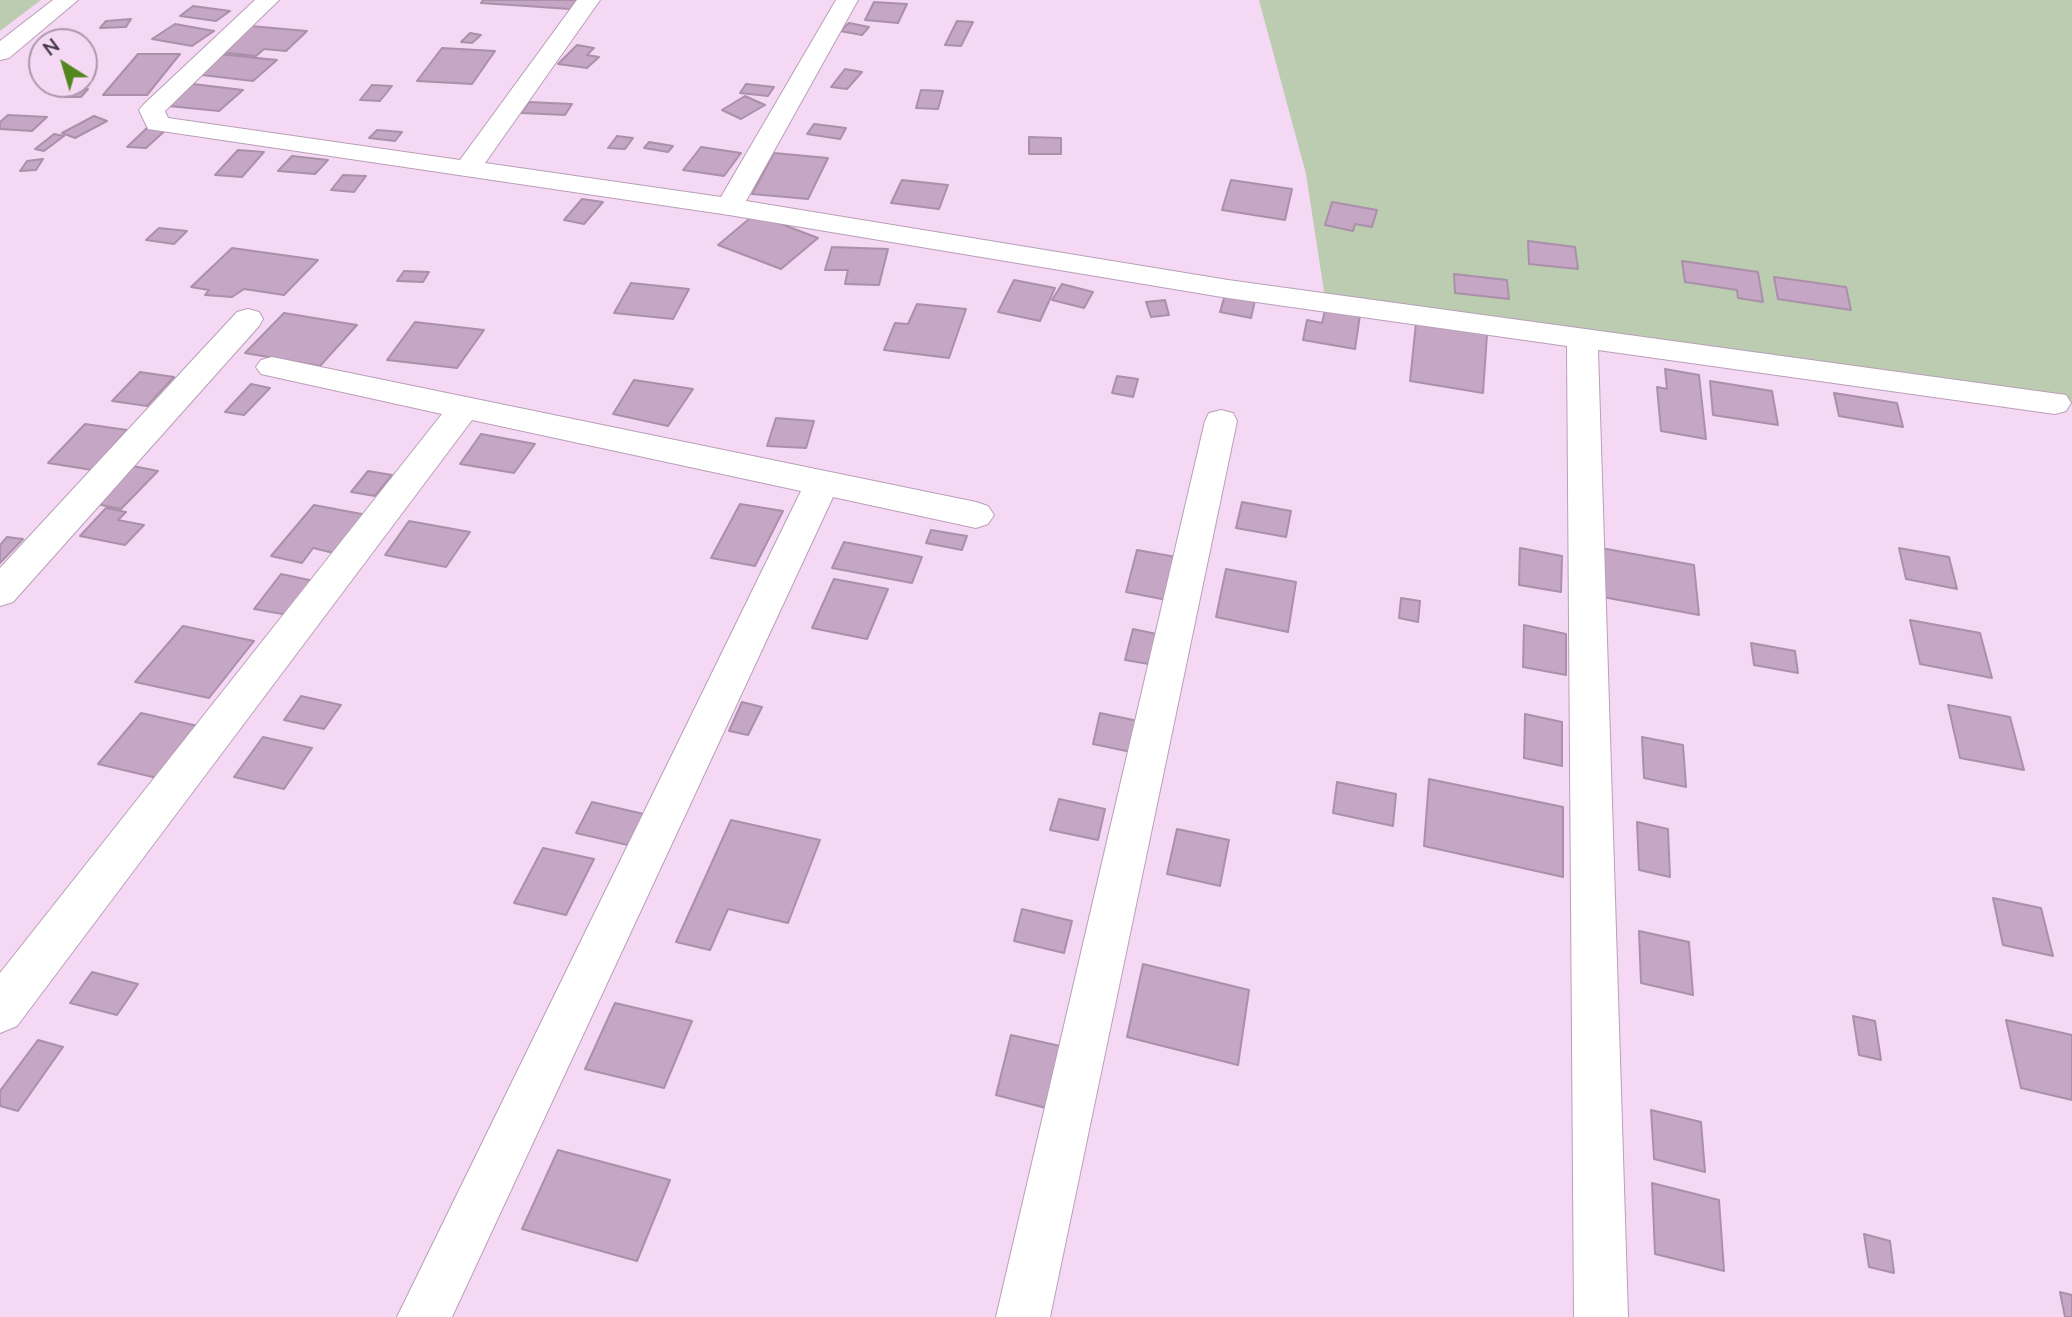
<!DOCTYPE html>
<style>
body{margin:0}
#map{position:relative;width:2072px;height:1317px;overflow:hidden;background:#f5d9f4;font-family:"Nunito Sans",sans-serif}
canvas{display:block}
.north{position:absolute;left:28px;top:28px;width:70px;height:70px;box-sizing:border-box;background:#f5d9f4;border:2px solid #ad98ad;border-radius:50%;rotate:323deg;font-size:19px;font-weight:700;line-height:28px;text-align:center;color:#423742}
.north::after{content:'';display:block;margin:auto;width:24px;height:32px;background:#52871f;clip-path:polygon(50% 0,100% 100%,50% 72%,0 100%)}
</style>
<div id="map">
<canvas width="2072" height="1317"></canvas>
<div class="north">N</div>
</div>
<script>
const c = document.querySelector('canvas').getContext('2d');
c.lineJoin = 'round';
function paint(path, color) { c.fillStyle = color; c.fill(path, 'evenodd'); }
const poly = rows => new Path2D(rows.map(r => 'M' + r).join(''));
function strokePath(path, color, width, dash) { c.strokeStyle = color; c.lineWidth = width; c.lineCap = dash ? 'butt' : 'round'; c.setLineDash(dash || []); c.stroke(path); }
paint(poly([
 [0,0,41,0,0,31],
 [1259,0,2072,0,2072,406,2070,399,1811,360,1325,298,1306,174]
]), '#bbccb1');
const building = poly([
 [483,0,577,0,570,9,481,3,483,0],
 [874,2,907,4,898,23,865,20,874,2],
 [193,6,230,11,216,21,180,16,193,6],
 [131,19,126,27,100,28,106,21,131,19],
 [957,21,973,22,961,46,945,45,957,21],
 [849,23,869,27,862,35,840,31,849,23],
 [175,24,214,31,192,46,152,39,175,24],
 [250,26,307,31,286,51,264,49,256,56,220,52,250,26],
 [470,33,481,35,472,43,461,42,470,33],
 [577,45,594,48,587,55,599,57,587,68,558,64,577,45],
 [442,48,495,51,472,84,417,81,442,48],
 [138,54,180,54,147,95,103,95,138,54],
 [218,54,277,60,253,81,193,74,218,54],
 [845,69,862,72,847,89,831,87,845,69],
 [193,84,243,90,219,111,168,106,193,84],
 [746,84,774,87,768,96,740,93,746,84],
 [372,85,392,86,380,101,360,100,372,85],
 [71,89,88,89,81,97,65,97,71,89],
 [921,90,943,91,938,109,916,108,921,90],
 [745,96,765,105,741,119,722,110,745,96],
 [529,102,572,104,565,115,521,113,529,102],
 [8,115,47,117,32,131,0,129,0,122,8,115],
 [94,116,107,121,75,138,62,133,94,116],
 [814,124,846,128,840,139,807,134,814,124],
 [149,126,168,128,146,148,127,147,149,126],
 [377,130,402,132,395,141,369,138,377,130],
 [54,134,64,136,44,151,35,149,54,134],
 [617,136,633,138,625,149,608,148,617,136],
 [1029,137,1061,138,1061,154,1029,154,1029,137],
 [649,142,673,146,668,152,644,148,649,142],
 [701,147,741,153,724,176,683,170,701,147],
 [238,150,264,152,242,177,215,175,238,150],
 [774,153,828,158,808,199,752,194,774,153],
 [292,156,328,160,315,174,278,171,292,156],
 [43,159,36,170,20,171,27,161,43,159],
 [343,175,366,176,354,192,331,190,343,175],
 [902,180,948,185,939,209,891,203,902,180],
 [1231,180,1292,189,1285,220,1222,210,1231,180],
 [582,199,603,202,584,224,564,220,582,199],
 [1332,202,1377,210,1372,227,1355,224,1353,231,1325,225,1332,202],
 [755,214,818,238,781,269,718,245,755,214],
 [159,228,187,231,174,244,146,240,159,228],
 [1528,241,1575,247,1578,269,1529,264,1528,241],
 [832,247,888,249,879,285,845,284,848,270,825,270,832,247],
 [232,248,318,260,284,295,244,289,232,297,205,295,209,290,191,287,232,248],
 [1682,261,1758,272,1763,302,1738,298,1737,290,1685,282,1682,261],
 [404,271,429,272,423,282,397,281,404,271],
 [1454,274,1507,280,1509,299,1455,293,1454,274],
 [1774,277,1846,287,1851,310,1778,299,1774,277],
 [1014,280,1055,288,1040,321,998,312,1014,280],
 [631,283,689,289,673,319,614,313,631,283],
 [1062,284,1093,292,1084,308,1052,300,1062,284],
 [1226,291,1256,296,1251,318,1220,312,1226,291],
 [1165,300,1169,315,1151,317,1146,302,1165,300],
 [917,304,966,309,949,358,884,350,895,323,908,324,917,304],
 [1325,310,1360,315,1355,349,1303,340,1307,320,1322,323,1325,310],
 [284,313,357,325,320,366,245,353,284,313],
 [415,322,484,330,457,368,387,360,415,322],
 [1416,323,1487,334,1483,393,1410,381,1416,323],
 [1665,369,1699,375,1706,439,1661,431,1657,387,1667,389,1665,369],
 [140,372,174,377,147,406,112,401,140,372],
 [1117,376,1138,379,1133,397,1112,393,1117,376],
 [634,380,693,389,668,426,613,414,634,380],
 [1710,381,1772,391,1778,425,1713,415,1710,381],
 [251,384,270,388,244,415,225,412,251,384],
 [1834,393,1897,403,1903,427,1839,416,1834,393],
 [776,418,814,421,806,448,767,446,776,418],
 [85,424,127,430,92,470,48,463,85,424],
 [481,434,535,444,514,473,460,464,481,434],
 [133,466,158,471,121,509,96,504,133,466],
 [368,471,392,475,375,496,351,492,368,471],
 [1242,502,1291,511,1286,537,1236,528,1242,502],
 [740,504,783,511,755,566,711,558,740,504],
 [314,505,372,516,342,555,313,548,302,563,271,556,314,505],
 [106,508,126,512,118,520,144,525,125,545,80,536,106,508],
 [409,521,470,532,446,567,385,555,409,521],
 [931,530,967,536,962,550,926,543,931,530],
 [7,537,23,539,0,563,0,545,7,537],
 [844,542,922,557,912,583,832,568,844,542],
 [1520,548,1562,556,1561,592,1519,585,1520,548],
 [1601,548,1694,565,1699,615,1603,597,1601,548],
 [1899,548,1949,557,1957,589,1906,579,1899,548],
 [1137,550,1182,558,1172,601,1126,592,1137,550],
 [1226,569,1296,582,1288,632,1216,617,1226,569],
 [281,574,314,581,288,615,254,609,281,574],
 [834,579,888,589,867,639,812,628,834,579],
 [1401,598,1420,601,1418,622,1399,618,1401,598],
 [1910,620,1980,633,1992,678,1920,664,1910,620],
 [1524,625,1566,634,1566,675,1523,667,1524,625],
 [183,626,254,641,209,698,135,682,183,626],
 [1133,629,1166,636,1160,666,1125,660,1133,629],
 [1751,643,1795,651,1798,673,1754,665,1751,643],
 [301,696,341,705,324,729,284,720,301,696],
 [742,702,762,707,748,735,729,731,742,702],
 [1948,705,2010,717,2024,770,1960,758,1948,705],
 [141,713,198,726,157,778,98,764,141,713],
 [1100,713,1138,721,1131,752,1093,744,1100,713],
 [1525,714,1562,722,1562,766,1524,758,1525,714],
 [263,737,312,748,284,789,234,777,263,737],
 [1642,737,1683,745,1686,787,1644,778,1642,737],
 [1429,779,1563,807,1563,877,1424,846,1429,779],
 [1337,782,1396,794,1393,826,1333,813,1337,782],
 [1059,799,1105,809,1098,840,1050,830,1059,799],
 [592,802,648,815,632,846,576,833,592,802],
 [731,820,820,840,788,923,728,909,710,950,676,942,731,820],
 [1637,822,1668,829,1670,877,1639,870,1637,822],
 [1177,829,1229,840,1220,886,1167,874,1177,829],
 [543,848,594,859,566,915,514,903,543,848],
 [1993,898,2041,908,2053,956,2003,945,1993,898],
 [1022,909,1072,921,1064,953,1014,941,1022,909],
 [1639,931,1689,942,1693,995,1641,983,1639,931],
 [1143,964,1249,990,1238,1065,1127,1037,1143,964],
 [92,972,138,984,117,1015,70,1003,92,972],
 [615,1003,692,1021,664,1088,585,1069,615,1003],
 [1853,1016,1875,1021,1881,1060,1859,1055,1853,1016],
 [2006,1020,2072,1035,2072,1100,2021,1088,2006,1020],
 [1011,1035,1060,1046,1046,1108,996,1095,1011,1035],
 [38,1040,63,1047,18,1111,0,1106,0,1091,38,1040],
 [1651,1110,1701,1122,1705,1172,1654,1159,1651,1110],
 [558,1150,670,1180,637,1261,522,1229,558,1150],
 [1652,1183,1719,1200,1724,1271,1655,1254,1652,1183],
 [1864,1234,1890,1241,1894,1273,1869,1267,1864,1234],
 [2060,1292,2072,1295,2072,1317,2065,1317,2060,1292]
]);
paint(building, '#c5a6c4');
strokePath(building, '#aa90a9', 2);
const street = poly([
 [53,0,78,0,9,58,0,60,0,41,53,0],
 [255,0,279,0,165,111,168,118,460,160,577,0,600,0,485,163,721,197,836,0,858,0,746,201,1228,280,2066,395,2071,403,2066,411,2055,414,1598,350,1628,1317,1574,1317,1567,346,1228,298,729,215,148,129,139,110,143,105,255,0],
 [248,309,259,312,263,319,259,326,13,602,0,606,0,568,237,312,248,309],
 [272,357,976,502,988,506,994,515,988,524,976,528,833,497,452,1317,397,1317,801,491,472,420,17,1026,0,1033,0,973,442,414,261,374,256,367,261,360,272,357],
 [1221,410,1233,413,1237,421,1050,1317,996,1317,1205,421,1209,413,1221,410]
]);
strokePath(street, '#b99fb8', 2);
paint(street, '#fff');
</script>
